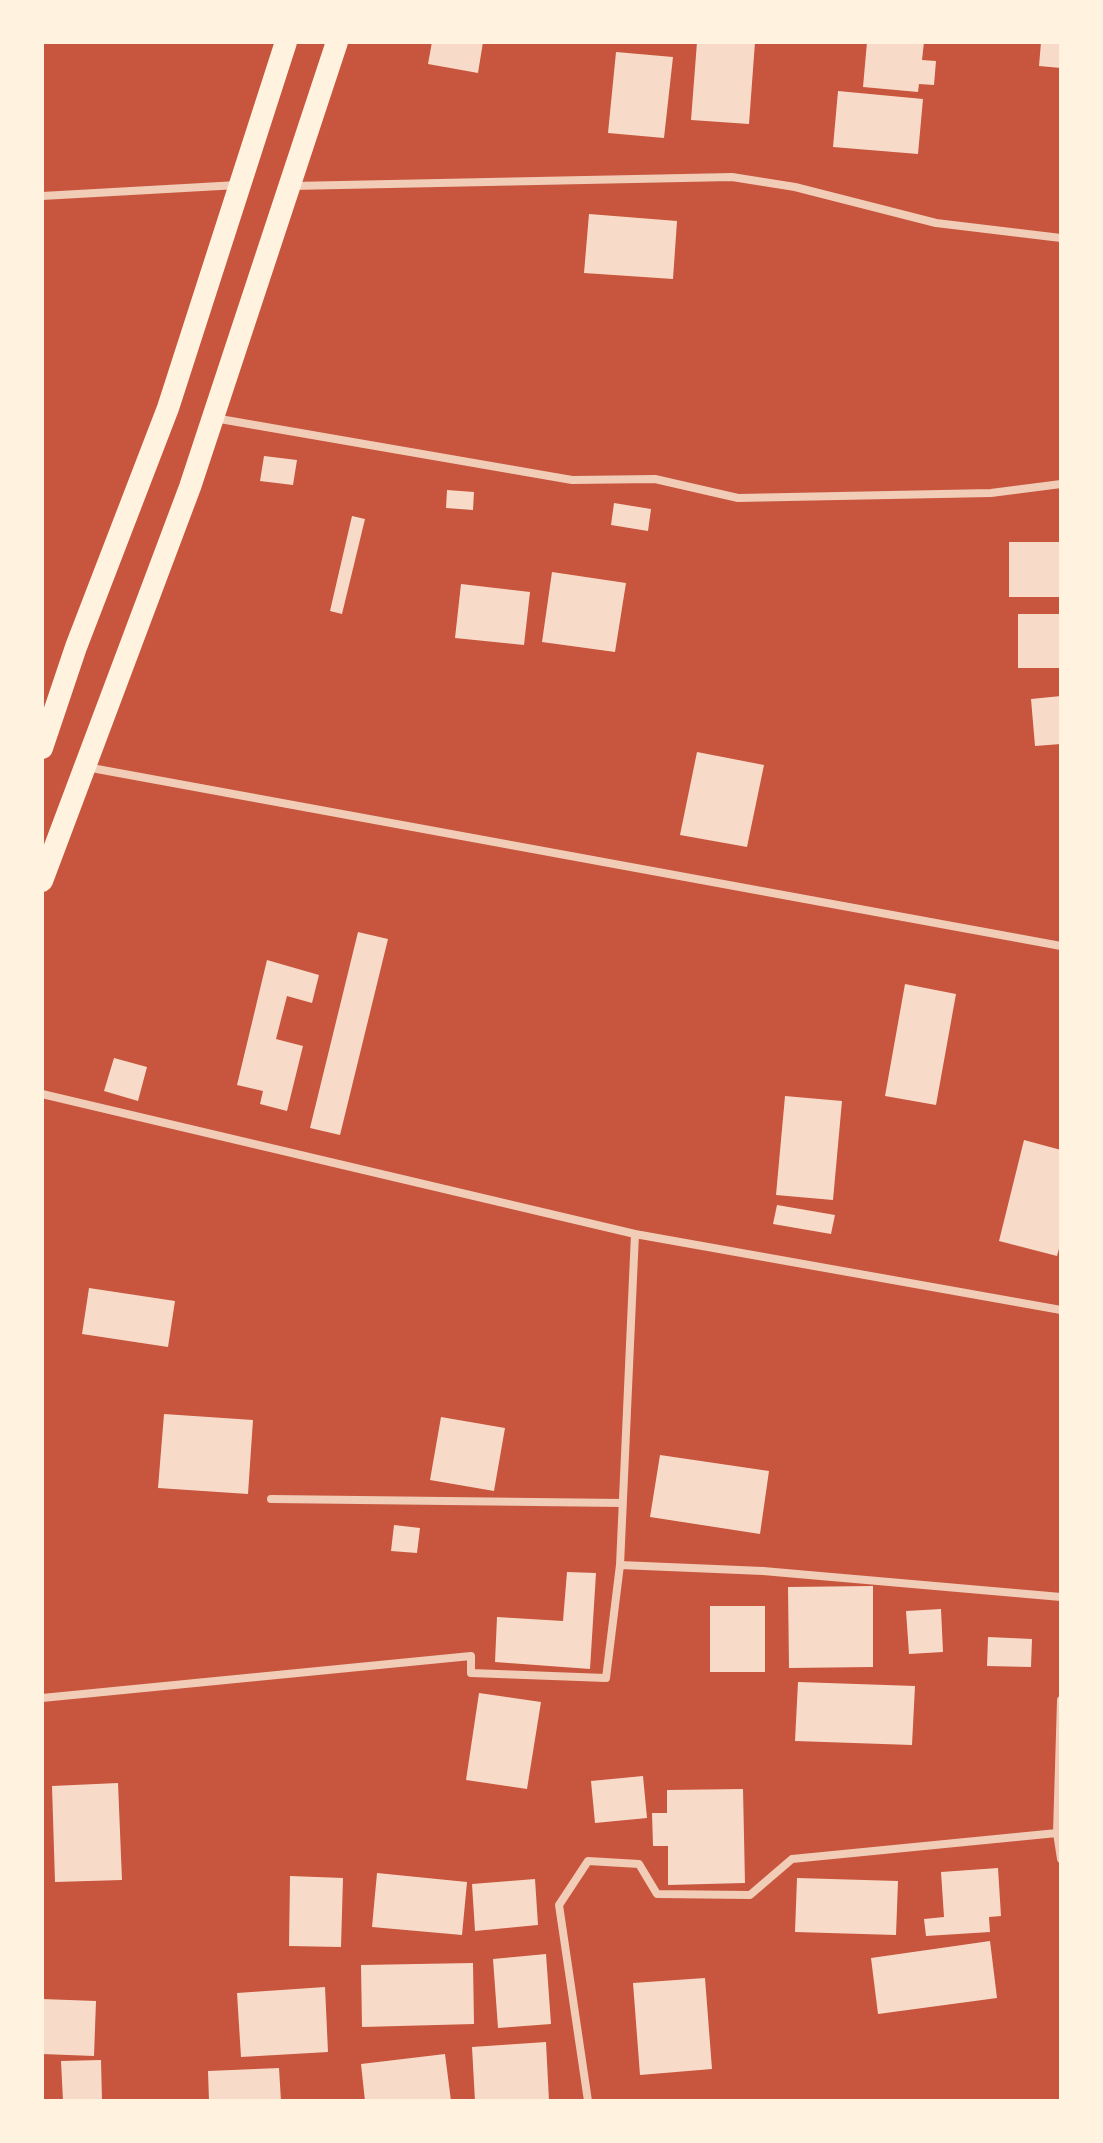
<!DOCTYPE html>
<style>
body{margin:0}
#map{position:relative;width:1103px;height:2143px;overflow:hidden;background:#c8553d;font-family:Rubik,sans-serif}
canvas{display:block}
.frame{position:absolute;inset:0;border:44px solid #fff3e0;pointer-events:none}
</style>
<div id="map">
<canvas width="1103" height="2143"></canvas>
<div class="frame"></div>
</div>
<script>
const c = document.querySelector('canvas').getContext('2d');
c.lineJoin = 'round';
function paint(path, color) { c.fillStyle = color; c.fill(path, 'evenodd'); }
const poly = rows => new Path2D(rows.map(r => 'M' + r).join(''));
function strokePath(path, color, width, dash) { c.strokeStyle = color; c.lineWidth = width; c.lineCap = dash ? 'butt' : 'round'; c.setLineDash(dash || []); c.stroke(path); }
paint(poly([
 [432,42,483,42,478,73,428,64],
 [697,42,755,42,749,124,691,120],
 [867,42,924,42,922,60,936,61,934,85,919,84,918,92,863,87],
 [1041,42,1061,42,1061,68,1039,66],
 [616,52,673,57,664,138,608,133],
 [838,91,923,99,918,154,833,147],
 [589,214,677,221,673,279,584,273],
 [264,456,297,460,293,485,260,481],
 [447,490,474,492,473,510,446,508],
 [614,503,651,509,648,531,611,525],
 [352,516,365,519,342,614,330,611],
 [1009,542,1061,542,1061,597,1009,597],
 [552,572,626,583,615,652,542,642],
 [461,584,530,592,524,645,455,638],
 [1018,614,1061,614,1061,668,1018,668],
 [1061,696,1061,744,1035,746,1031,699],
 [697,752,764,765,747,847,680,835],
 [358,932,388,939,340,1135,310,1128],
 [267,960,319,975,312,1003,287,996,276,1039,303,1046,287,1111,260,1104,263,1091,237,1085],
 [905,984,956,994,936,1105,885,1096],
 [114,1058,147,1067,138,1101,104,1091],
 [785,1096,842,1101,833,1200,776,1195],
 [1024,1140,1061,1150,1061,1241,1057,1256,999,1241],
 [777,1205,835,1215,831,1234,773,1224],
 [89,1288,175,1301,168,1347,82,1334],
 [164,1414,253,1420,248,1494,158,1488],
 [441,1417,505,1428,494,1491,430,1480],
 [660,1455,769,1471,760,1534,650,1517],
 [394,1525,420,1528,417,1553,391,1551],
 [567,1572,596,1573,590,1669,495,1662,497,1617,563,1621],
 [873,1586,873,1667,789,1668,788,1587],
 [710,1606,765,1606,765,1672,710,1672],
 [941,1609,943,1652,909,1654,906,1611],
 [988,1637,1032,1639,1031,1667,987,1666],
 [798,1682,915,1686,912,1745,795,1741],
 [479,1693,541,1702,527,1789,466,1780],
 [643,1776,647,1818,595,1823,591,1781],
 [118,1783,122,1880,55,1882,52,1786],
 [743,1789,745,1883,668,1885,668,1846,653,1846,652,1813,667,1813,667,1790],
 [998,1868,1001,1916,989,1917,990,1932,926,1936,924,1919,944,1917,941,1872],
 [377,1873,467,1882,462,1935,372,1927],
 [290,1876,343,1878,341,1947,289,1946],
 [797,1878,898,1881,896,1935,795,1932],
 [535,1879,538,1925,475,1931,472,1884],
 [990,1941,997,1998,878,2014,871,1958],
 [546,1954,551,2024,498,2028,493,1959],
 [473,1963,474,2024,362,2027,361,1965],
 [705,1978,712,2069,640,2075,633,1983],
 [325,1987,328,2052,241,2057,237,1993],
 [42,1999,96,2001,94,2056,42,2054],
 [546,2042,549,2101,475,2101,472,2047],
 [445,2054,451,2101,365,2101,361,2064],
 [101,2060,102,2101,63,2101,61,2061],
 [279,2068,281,2101,209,2101,208,2071]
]), '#f7dbc8');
strokePath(poly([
 [292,186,732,177,795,187,936,223,1061,238],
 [42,196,238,185],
 [214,418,572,480,655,479,738,498,991,493,1061,484],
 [86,767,1061,946],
 [42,1094,635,1234,1061,1310],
 [271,1499,622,1503],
 [620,1565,635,1234],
 [42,1698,471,1656,471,1673,606,1678,620,1565,763,1571,1061,1597],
 [1060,1833,1057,1833,1061,1859],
 [588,2101,559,1905,588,1861,639,1864,657,1894,750,1895,792,1859,1057,1833,1061,1700]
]), '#f1ccb7', 8);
strokePath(poly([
 [42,748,76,647,168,408,286,42],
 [42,881,190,487,337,42]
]), '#fff3e0', 22);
</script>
